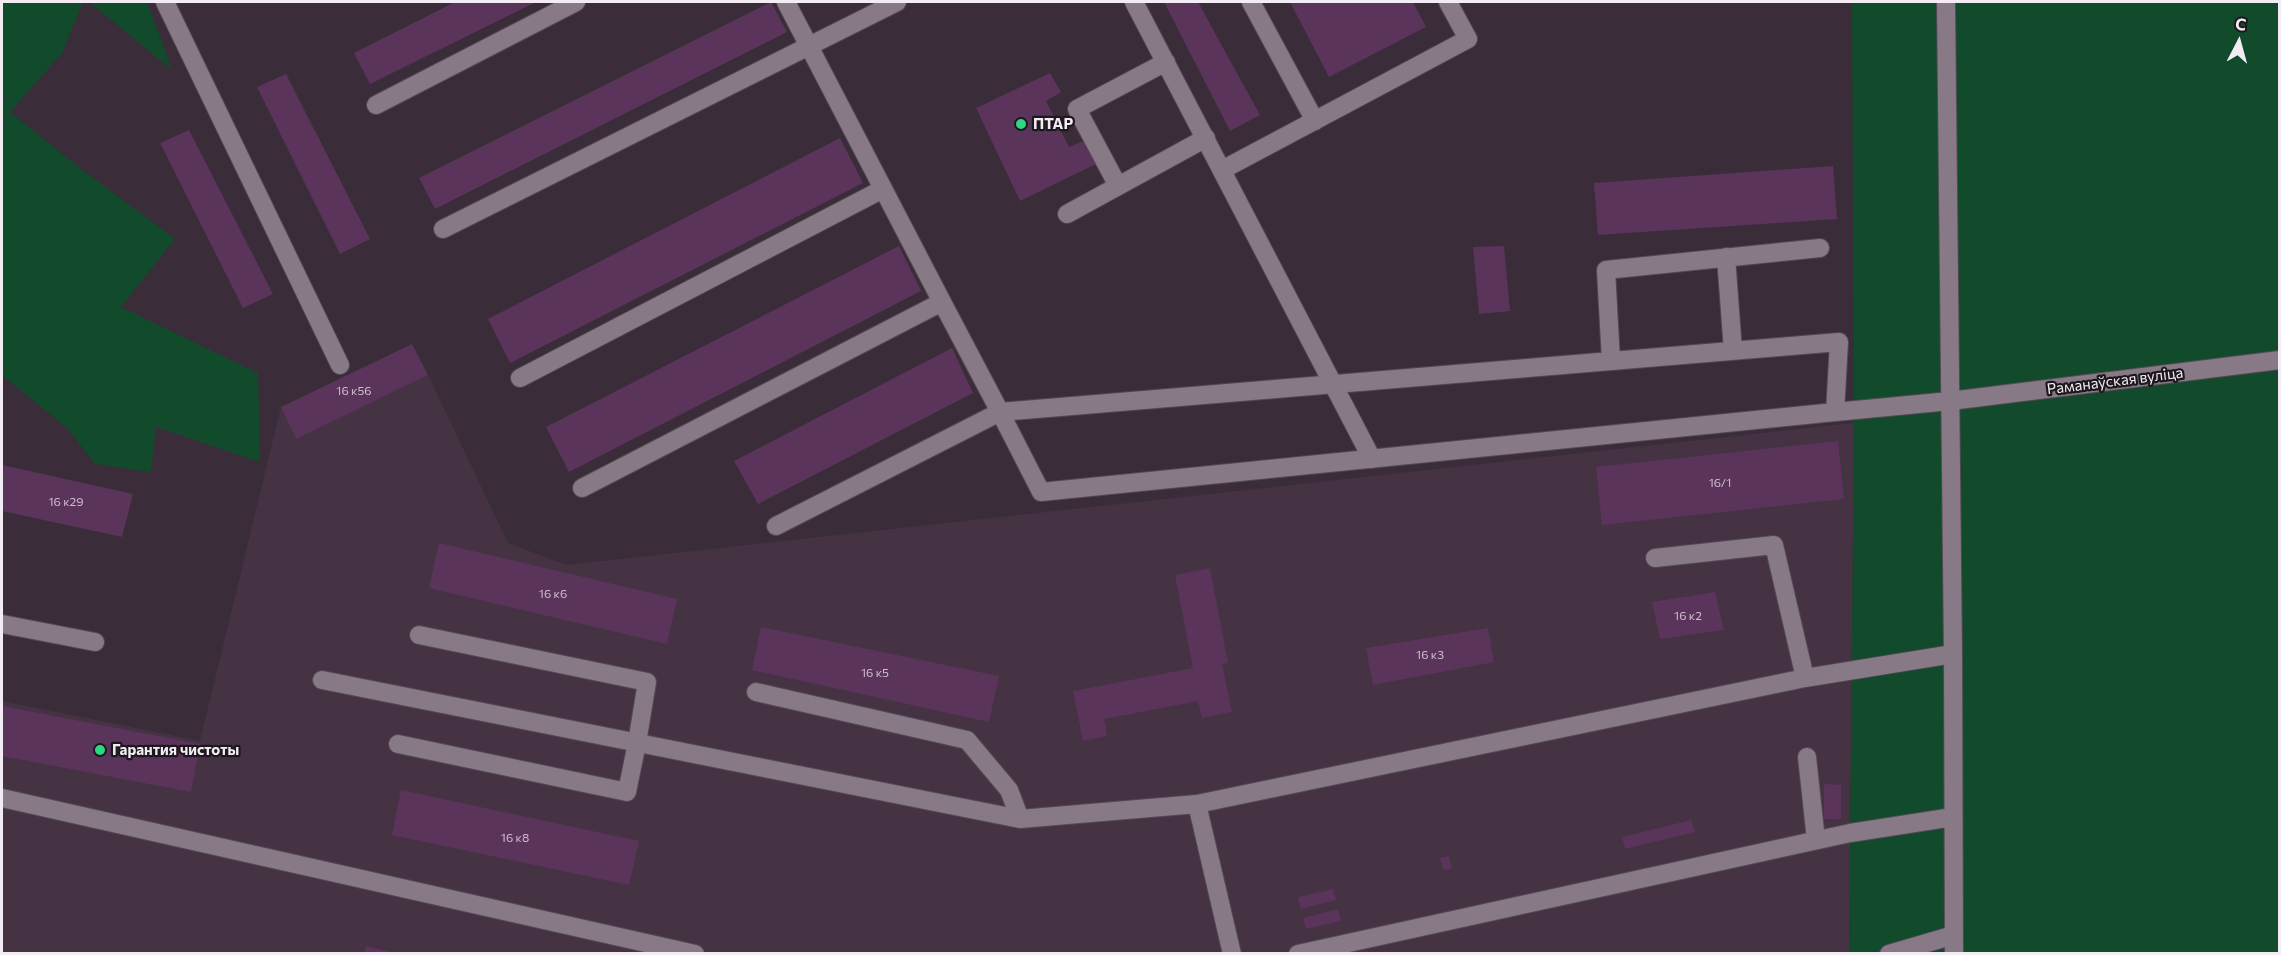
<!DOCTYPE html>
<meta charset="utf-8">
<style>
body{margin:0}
#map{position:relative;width:2281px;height:955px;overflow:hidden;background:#3a2d39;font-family:Commissioner,sans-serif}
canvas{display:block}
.frame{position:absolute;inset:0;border:3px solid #f4ecf4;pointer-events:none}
.north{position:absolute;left:2209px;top:12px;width:60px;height:60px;-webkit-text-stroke:4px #1d181d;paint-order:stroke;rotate:6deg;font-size:16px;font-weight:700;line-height:24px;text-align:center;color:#f4ecf4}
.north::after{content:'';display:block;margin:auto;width:21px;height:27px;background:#f4ecf4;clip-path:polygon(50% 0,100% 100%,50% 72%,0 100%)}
</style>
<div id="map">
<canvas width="2281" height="955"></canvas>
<div class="frame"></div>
<div class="north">С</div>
</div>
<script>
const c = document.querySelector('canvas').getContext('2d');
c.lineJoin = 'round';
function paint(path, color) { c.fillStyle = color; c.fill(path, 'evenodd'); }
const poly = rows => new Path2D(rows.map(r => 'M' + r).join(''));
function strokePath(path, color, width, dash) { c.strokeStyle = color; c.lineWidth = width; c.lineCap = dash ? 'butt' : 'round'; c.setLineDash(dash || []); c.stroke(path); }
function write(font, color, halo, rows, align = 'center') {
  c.font = font + ' Commissioner,sans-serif'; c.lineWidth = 4.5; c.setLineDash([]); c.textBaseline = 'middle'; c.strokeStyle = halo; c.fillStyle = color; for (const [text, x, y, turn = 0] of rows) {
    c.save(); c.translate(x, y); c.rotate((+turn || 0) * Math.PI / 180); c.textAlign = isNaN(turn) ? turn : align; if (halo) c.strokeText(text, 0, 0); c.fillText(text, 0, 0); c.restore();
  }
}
paint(poly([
 [428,375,508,543,566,565,1854,423,1849,953,2,953,2,701,200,741,281,407,296,438]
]), '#453344');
paint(poly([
 [2,2,83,2,62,53,10,112,80,168,175,239,121,307,258,373,260,462,156,427,151,472,95,464,68,429,2,375],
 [89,2,147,2,172,70],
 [1852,2,2279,2,2279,953,1849,954,1854,423]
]), '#124a2c');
paint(poly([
 [455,2,536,2,370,84,354,53],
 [771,2,787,32,435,209,419,178],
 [1164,2,1198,2,1260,115,1230,131],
 [1290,2,1413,2,1426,27,1329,77],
 [1050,73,1061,92,1046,101,1069,147,1084,141,1096,164,1020,201,976,108],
 [286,74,370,239,340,254,257,87],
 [189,130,273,294,243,308,160,143],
 [840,138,863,183,510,363,488,319],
 [1833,166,1837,219,1598,235,1594,183],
 [899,246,921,291,569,472,546,427],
 [1504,246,1510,311,1479,314,1473,247],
 [412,344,428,375,296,439,281,407],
 [952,348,973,393,758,504,734,461],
 [1838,441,1844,499,1602,525,1596,467],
 [2,465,133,494,122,537,2,511],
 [439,543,677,599,667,644,429,588],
 [1210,568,1228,663,1222,664,1232,712,1202,718,1198,701,1104,719,1107,736,1083,741,1073,691,1193,668,1175,575],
 [1715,592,1724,630,1660,639,1652,602],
 [761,627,999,676,989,722,752,670],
 [1488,628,1494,662,1373,685,1366,648],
 [2,706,200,744,191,792,2,756],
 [1824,784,1841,785,1841,819,1824,819],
 [401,790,639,841,629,885,392,835],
 [1691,820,1695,832,1625,849,1622,837],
 [1449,856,1452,869,1443,870,1440,858],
 [1333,889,1336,900,1301,909,1298,897],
 [1338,909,1341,921,1306,929,1303,918],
 [366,946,394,953,394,954,364,954]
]), '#5a345a');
const minor = poly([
 [165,2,340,365],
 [1134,2,1372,459],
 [1251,2,1315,121],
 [1946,2,1953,654,1954,954],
 [376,105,576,2],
 [1222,170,1468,39,1448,2],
 [1118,186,1077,109,1166,62],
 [1067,214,1206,138],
 [443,229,897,2],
 [1726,257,1733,351],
 [1611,361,1606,270,1820,248],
 [520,378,883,189],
 [1835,412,1950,401,2280,360],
 [582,488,942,302],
 [776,526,1000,412,1839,342,1835,412,1041,492,1000,412,942,302,786,2],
 [1655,558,1774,545,1805,678,1953,654],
 [2,624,95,642],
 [322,680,1020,819,1197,804,1805,678],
 [756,692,967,740,1009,790,1020,819],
 [398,744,627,792,637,743,647,682,419,635],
 [1807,757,1816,840],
 [2,798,695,954],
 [1197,804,1232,954],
 [1298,954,1850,833,1953,817],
 [1889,954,1954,935]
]);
strokePath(minor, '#544953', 20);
strokePath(minor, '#887987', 18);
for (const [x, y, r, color] of [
 [1021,124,6,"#2ed883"],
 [100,750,6,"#2ed883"]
]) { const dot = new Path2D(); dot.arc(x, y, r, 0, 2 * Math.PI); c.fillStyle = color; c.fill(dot); strokePath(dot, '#1d181d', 2); }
write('12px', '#cebece', null, [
 ["16 к56",354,391],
 ["16/1",1720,483],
 ["16 к29",66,502],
 ["16 к6",553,594],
 ["16 к2",1688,616],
 ["16 к3",1430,655],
 ["16 к5",875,673],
 ["16 к8",515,838]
]);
write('bold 15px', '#f4ecf4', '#1d181d', [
 ["ПТАР",1033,124],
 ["Гарантия чистоты",112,750]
], 'left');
write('15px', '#f4ecf4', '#1d181d', [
 ["Раманаўская вуліца",2115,381,-7]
]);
</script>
